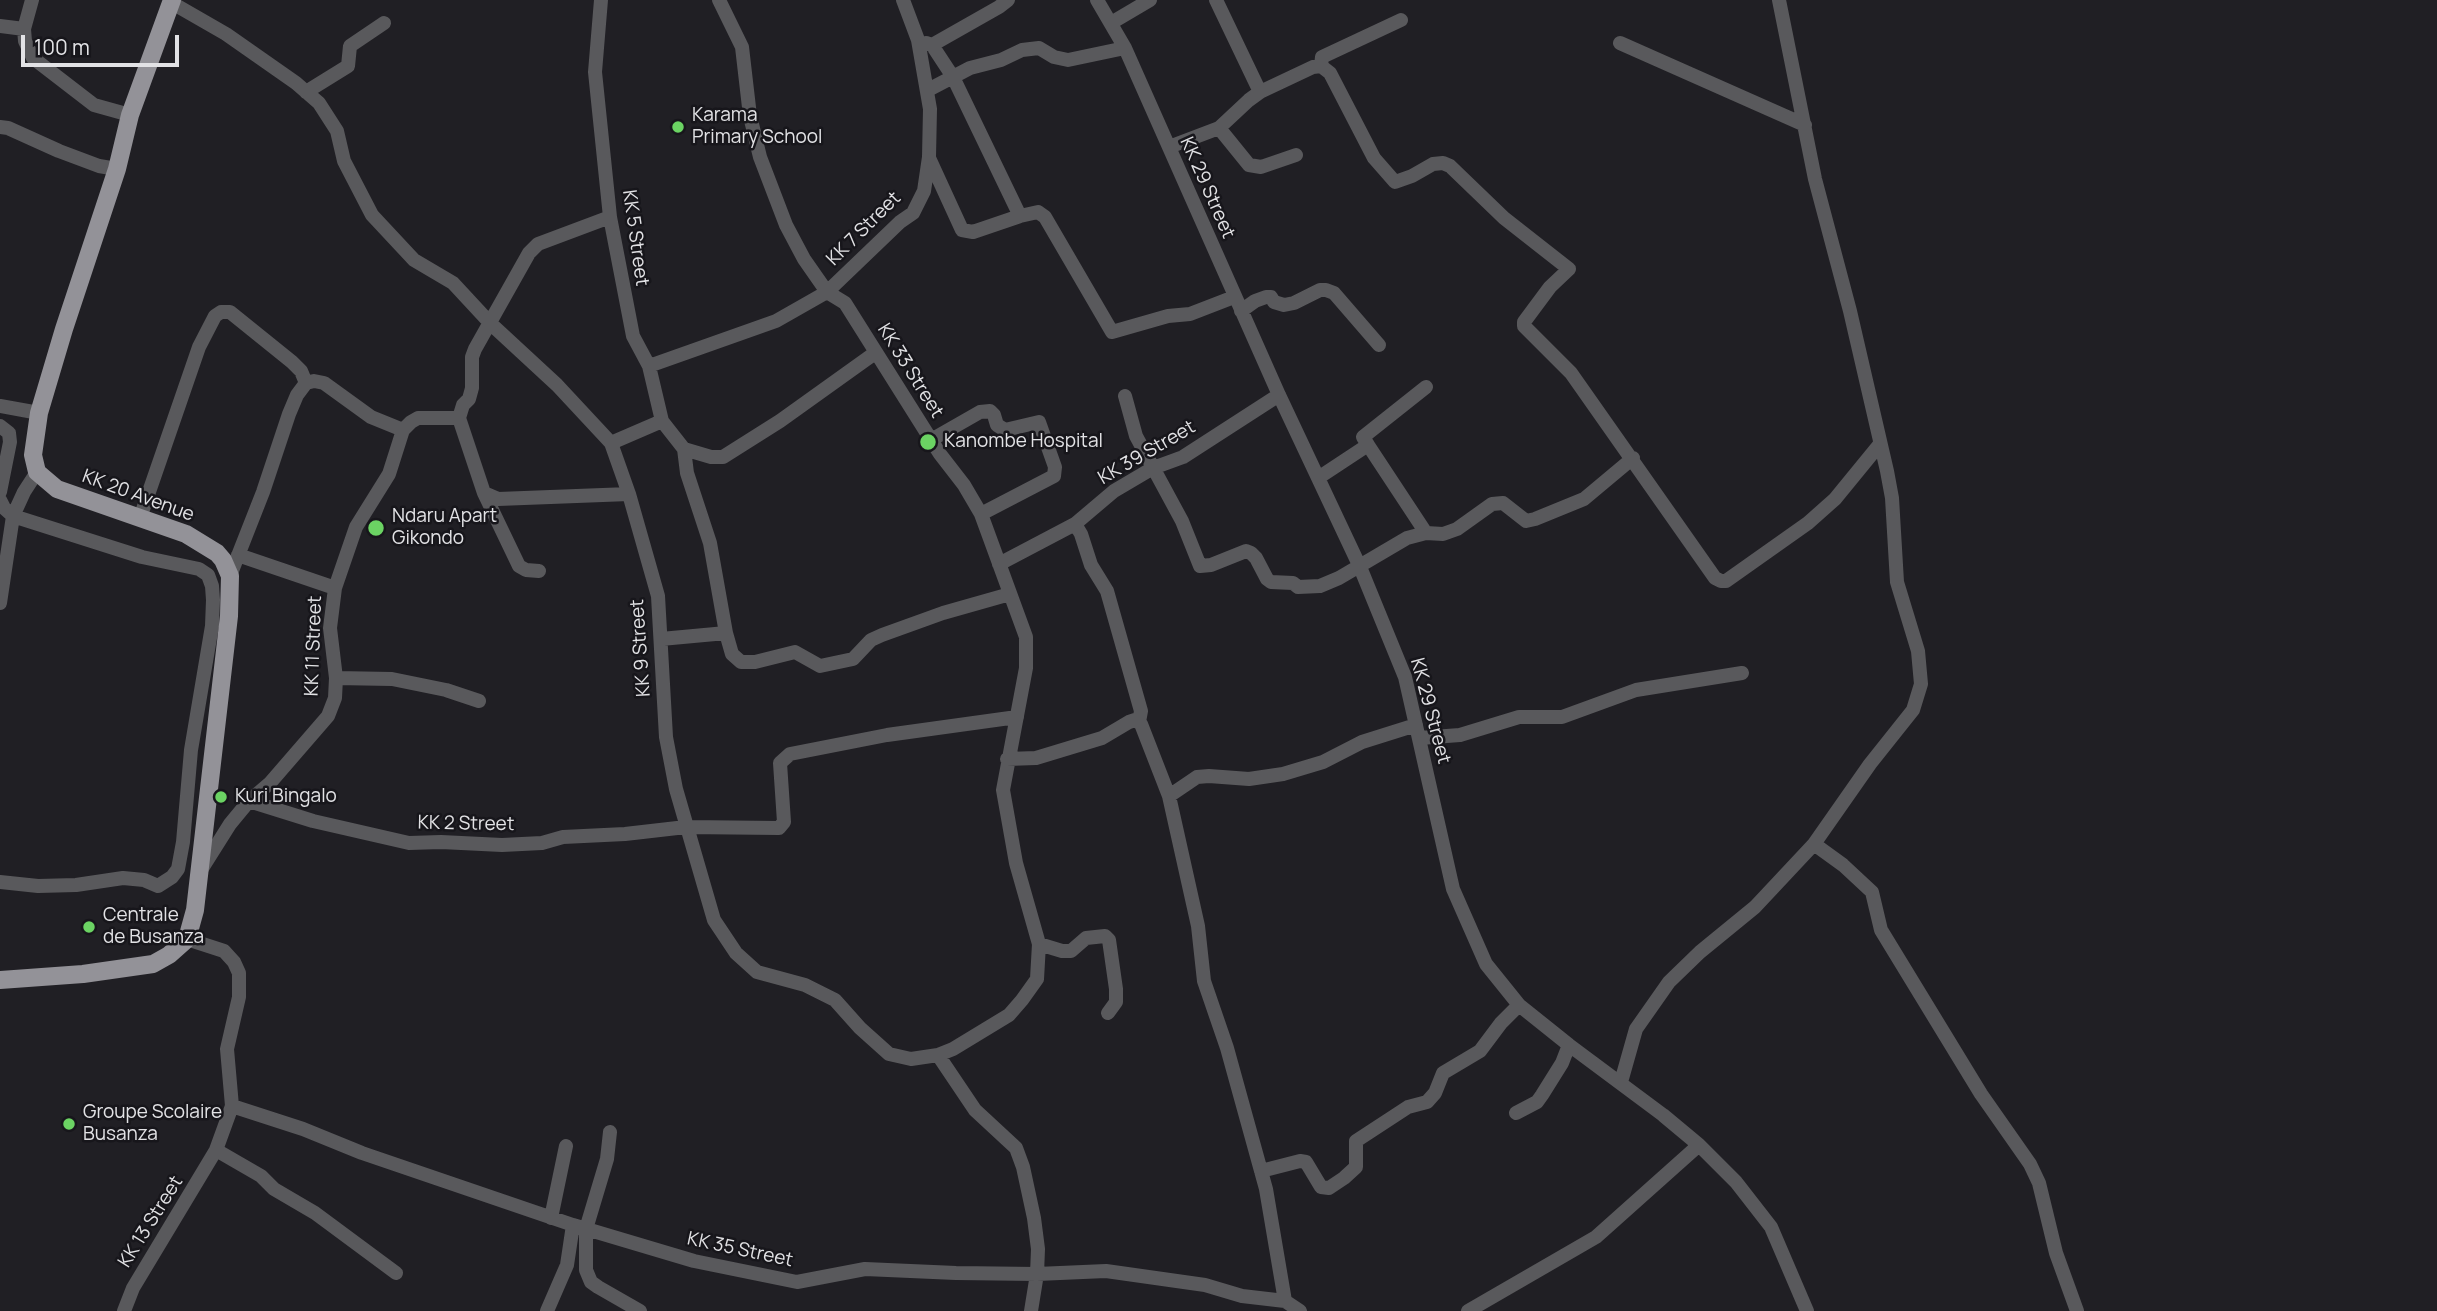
<!DOCTYPE html>
<style>
body{margin:0}
#map{position:relative;width:2437px;height:1311px;overflow:hidden;background:#201f24;font-family:Manrope,sans-serif}
canvas{display:block}
.scale{position:absolute;left:21px;top:35px;width:158px;height:32px;box-sizing:border-box;border:4px solid #e2e2e5;border-top:0;padding-left:9px;font-size:21px;line-height:24px;white-space:nowrap;color:#e2e2e5;-webkit-text-stroke:5px #17161b;paint-order:stroke}
</style>
<div id="map">
<canvas width="2437" height="1311"></canvas>
<div class="scale">100 m</div>
</div>
<script>
const c = document.querySelector('canvas').getContext('2d');
c.lineJoin = 'round';
const poly = rows => new Path2D(rows.map(r => 'M' + r).join(''));
function strokePath(path, color, width, dash) { c.strokeStyle = color; c.lineWidth = width; c.lineCap = dash ? 'butt' : 'round'; c.setLineDash(dash || []); c.stroke(path); }
function write(font, color, halo, rows, align = 'center') {
  c.font = font + ' Manrope,sans-serif'; c.lineWidth = 5; c.setLineDash([]); c.textBaseline = 'middle'; c.strokeStyle = halo; c.fillStyle = color; for (const [text, x, y, turn = 0] of rows) {
    c.save(); c.translate(x, y); c.rotate((+turn || 0) * Math.PI / 180); c.textAlign = isNaN(turn) ? turn : align; if (halo) c.strokeText(text, 0, 0); c.fillText(text, 0, 0); c.restore();
  }
}
strokePath(poly([
 [601,0,595,72,610,217,633,336,649,366,662,421,611,443],
 [719,0,742,47,750,116,760,157,786,225,804,259,827,292,845,303,940,454,964,485,981,514,1026,637,1026,668,1003,790,1016,863,1039,944,1037,979,1022,1000,1009,1015,953,1049,938,1055],
 [1097,0,1125,48,1279,395,1360,567,1405,677,1453,889,1486,964,1519,1005,1569,1045,1663,1115,1699,1145,1736,1182,1771,1227,1807,1311],
 [1216,0,1260,92],
 [1779,0,1815,179,1850,311,1887,471,1892,498,1897,582,1918,651,1921,684,1913,710,1870,764,1814,844],
 [172,3,226,34,296,83,319,103,337,131,344,161,372,215,414,260,453,283,491,324,557,385,611,443,629,494,658,596,666,737,676,789,714,920,736,953,757,972,805,985,835,1000,860,1028,889,1054,911,1059,938,1055,975,1110,1016,1148,1023,1167,1034,1218,1038,1249,1037,1274,1031,1311],
 [1111,23,1150,0],
 [0,26,24,29,25,41,33,58,94,105,130,115],
 [24,29,32,0],
 [926,43,932,45,999,7,1008,0],
 [1620,43,1805,125],
 [932,45,953,77,1020,216],
 [1321,66,1322,57,1401,20],
 [928,90,970,68,1001,60,1022,50,1039,48,1054,57,1068,60,1125,48],
 [306,92,348,66,350,46,384,23],
 [0,127,8,128,59,151,99,166,117,169],
 [1219,128,1249,165,1261,167,1296,155],
 [1169,147,1219,128,1249,100,1260,92,1313,67,1321,66,1330,73,1374,158,1395,182,1412,176,1433,164,1443,163,1450,166,1504,218,1569,269,1550,287,1524,322,1524,326,1571,373,1715,578,1721,581,1726,581,1808,523,1835,499,1880,444],
 [929,158,962,230,973,232,1020,216,1038,212,1045,217,1112,332,1168,316,1190,314,1234,297],
 [1241,311,1255,301,1266,297,1271,297,1274,302,1284,305,1294,303,1320,290,1326,290,1334,293,1379,345],
 [649,366,776,321,827,292,900,222,913,213,924,191,929,157,930,109,918,40,903,0],
 [1125,396,1136,436,1182,521,1200,566,1211,565,1246,551,1251,553,1256,558,1267,579,1271,582,1293,583,1298,587,1320,586,1339,578,1407,538,1426,533,1443,534,1457,529,1492,504,1503,503,1526,521,1535,519,1584,499,1633,458],
 [0,406,39,413],
 [459,418,484,493,498,499,629,494],
 [662,421,684,449,711,457,723,457,780,421,875,353],
 [0,426,9,433,10,442,0,492],
 [931,440,980,412,990,411,994,415,997,425,1005,430,1039,422,1055,467,1054,476,981,514],
 [1368,445,1363,437,1426,387],
 [1318,478,1368,445,1426,533],
 [484,493,519,566,526,570,539,571],
 [0,500,4,508,13,516,142,557,199,569,208,575,212,586,213,600,212,626,191,750,183,842,178,869,172,877,158,886,144,880,123,878,76,885,38,886,0,882],
 [140,518,199,347,215,316,221,312,230,312,292,362,301,371,306,383,314,381,324,383,371,417,403,430],
 [1075,524,1081,534,1091,565,1107,591,1141,711,1139,722],
 [238,555,335,588],
 [999,564,1075,524,1114,491,1153,468,1183,457,1279,395],
 [230,576,263,492,289,414,297,395,306,383],
 [0,603,13,516,24,492,37,472],
 [726,633,732,654,741,662,755,662,795,652,820,666,853,659,871,640,882,635,943,613,1010,594],
 [661,639,726,633,710,543,687,473,684,449],
 [336,678,392,679,446,690,479,701],
 [1420,738,1460,735,1519,717,1562,717,1636,690,1742,673],
 [1007,759,1036,758,1102,738,1129,722,1135,720,1141,724,1169,796,1198,926,1204,981,1227,1048,1266,1189,1285,1301],
 [1169,796,1197,777,1209,776,1249,779,1283,774,1323,762,1362,742,1416,725],
 [249,801,313,821,409,843,441,842,502,845,542,843,563,837,625,834,686,827,779,828,784,822,780,763,790,754,887,735,1017,717],
 [201,870,230,824,249,801,270,783,328,716,335,698,336,678,330,628,335,588,356,527,389,474,403,430,411,422,418,418,459,418,463,405,469,399,472,388,472,357,475,349,529,253,538,244,610,217],
 [1039,944,1062,951,1071,951,1086,938,1105,936,1109,940,1116,989,1116,1002,1108,1013],
 [1621,1082,1636,1029,1669,982,1700,952,1755,907,1814,844,1843,865,1872,892,1881,930,1981,1094,2030,1164,2039,1183,2056,1253,2077,1311],
 [232,1106,303,1129,362,1153,573,1225,694,1261,797,1282,865,1269,956,1273,1037,1274,1106,1271,1205,1285,1242,1296,1285,1301,1300,1311],
 [1516,1113,1537,1102,1542,1095,1562,1063,1569,1045],
 [610,1132,607,1159,586,1229,586,1270,591,1282,598,1287,640,1311],
 [216,1150,261,1176,274,1189,315,1213,396,1273],
 [1261,1171,1300,1161,1306,1162,1321,1187,1329,1188,1344,1178,1356,1167,1356,1141,1408,1107,1427,1102,1435,1093,1443,1073,1480,1051,1501,1023,1519,1005],
 [551,1218,566,1146],
 [124,1311,133,1288,216,1150,232,1106,227,1049,239,997,239,973,234,962,224,951,187,939],
 [547,1311,567,1265,573,1225],
 [1468,1311,1596,1237,1699,1145]
]), '#59595c', 14);
strokePath(poly([
 [0,980,83,974,153,964,169,955,187,939,195,910,229,616,230,576,223,560,217,553,186,534,57,489,37,472,33,455,39,413,64,329,117,169,130,115,172,0]
]), '#939298', 18);
for (const [x, y, r, color] of [
 [678,127,7,"#6bd363"],
 [928,442,9,"#6bd363"],
 [376,528,9,"#6bd363"],
 [221,797,7,"#6bd363"],
 [89,927,7,"#6bd363"],
 [69,1124,7,"#6bd363"]
]) { const dot = new Path2D(); dot.arc(x, y, r, 0, 2 * Math.PI); c.fillStyle = color; c.fill(dot); strokePath(dot, '#17161b', 2.5); }
write('19px', '#e2e2e5', '#17161b', [
 ["Karama",692,116],
 ["Primary School",692,138],
 ["Kanombe Hospital",944,442],
 ["Ndaru Apart",392,517],
 ["Gikondo",392,539],
 ["Kuri Bingalo",235,797],
 ["Centrale",103,916],
 ["de Busanza",103,938],
 ["Groupe Scolaire",83,1113],
 ["Busanza",83,1135]
], 'left');
write('19px', '#e2e2e5', '#17161b', [
 ["KK 29 Street",1207,188,66],
 ["KK 7 Street",864,229,-45],
 ["KK 5 Street",635,238,82],
 ["KK 33 Street",910,371,58],
 ["KK 39 Street",1147,453,-30],
 ["KK 20 Avenue",138,496,20],
 ["KK 11 Street",314,646,-88],
 ["KK 9 Street",641,648,-94],
 ["KK 29 Street",1430,711,75],
 ["KK 2 Street",466,824,1],
 ["KK 13 Street",151,1222,-58],
 ["KK 35 Street",740,1250,12]
]);
</script>
